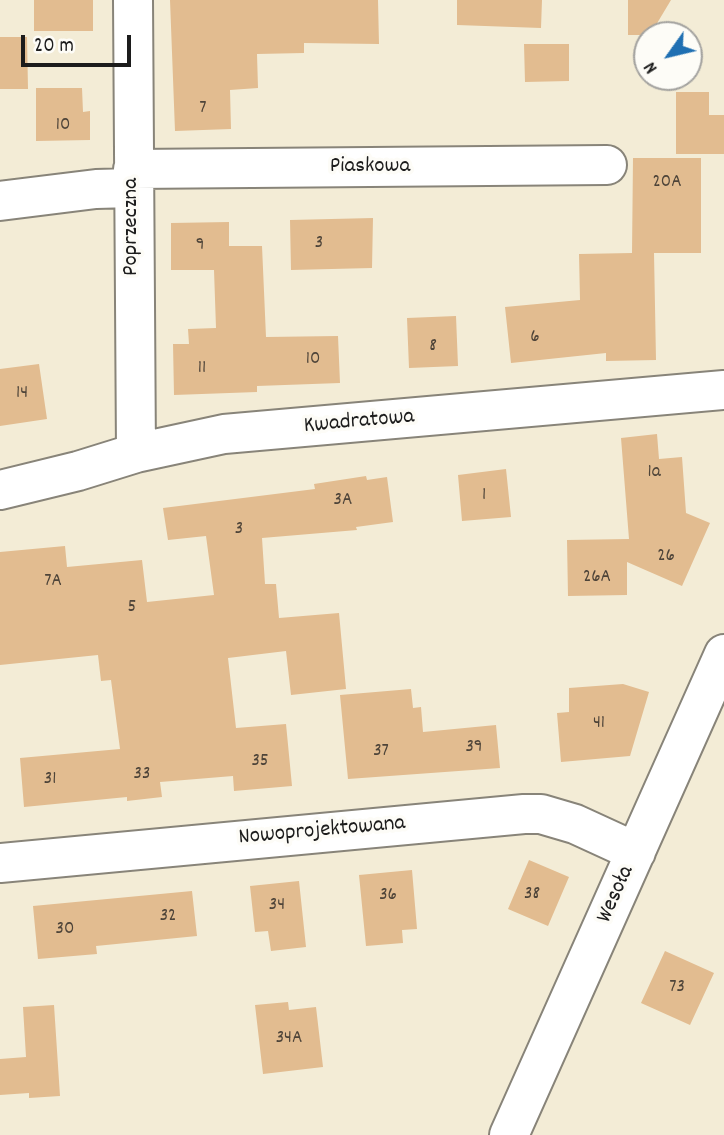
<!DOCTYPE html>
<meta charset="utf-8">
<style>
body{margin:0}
#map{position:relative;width:724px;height:1135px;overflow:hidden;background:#f3ecd6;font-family:Dekko,sans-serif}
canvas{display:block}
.north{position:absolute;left:633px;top:21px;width:70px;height:70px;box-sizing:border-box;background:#fdfcf7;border:2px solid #a3a29f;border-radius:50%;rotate:236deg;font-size:19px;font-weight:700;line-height:28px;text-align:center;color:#1c1c1c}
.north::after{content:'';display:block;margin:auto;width:24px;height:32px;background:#1f6fb2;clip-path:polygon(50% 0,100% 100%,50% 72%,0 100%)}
.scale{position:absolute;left:21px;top:35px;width:110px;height:32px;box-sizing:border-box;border:4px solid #1c1c1c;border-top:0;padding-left:9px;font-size:21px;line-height:24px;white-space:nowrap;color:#1c1c1c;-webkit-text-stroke:5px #fdfcf7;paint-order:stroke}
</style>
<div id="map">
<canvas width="724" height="1135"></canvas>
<div class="north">N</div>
<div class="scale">20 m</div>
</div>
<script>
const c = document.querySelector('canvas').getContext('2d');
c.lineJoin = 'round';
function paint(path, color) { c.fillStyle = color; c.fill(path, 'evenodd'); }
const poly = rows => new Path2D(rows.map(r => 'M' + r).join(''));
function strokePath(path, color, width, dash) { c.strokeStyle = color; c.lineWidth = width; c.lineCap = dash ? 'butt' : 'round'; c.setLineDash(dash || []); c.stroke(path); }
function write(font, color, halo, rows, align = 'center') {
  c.font = font + ' Dekko,sans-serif'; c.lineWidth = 7; c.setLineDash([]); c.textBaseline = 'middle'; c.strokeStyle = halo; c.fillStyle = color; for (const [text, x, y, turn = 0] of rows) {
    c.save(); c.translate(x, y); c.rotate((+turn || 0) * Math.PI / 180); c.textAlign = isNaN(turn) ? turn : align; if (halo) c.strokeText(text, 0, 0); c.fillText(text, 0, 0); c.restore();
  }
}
paint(poly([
 [34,0,93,0,93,31,34,31],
 [170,0,378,0,379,44,304,43,304,53,257,54,258,88,230,90,231,129,175,131],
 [457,0,542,0,541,28,457,25],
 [628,0,671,0,650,35,628,35],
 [0,37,27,37,28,89,0,89],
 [524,44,569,44,569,81,525,82],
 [36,88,82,88,83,112,90,111,90,140,36,141],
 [676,92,709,92,709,115,724,115,724,154,676,154],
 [633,158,701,158,701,253,654,253,656,360,606,361,606,353,511,363,505,307,580,300,579,254,632,253],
 [373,218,372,268,291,270,290,220],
 [229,222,229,246,262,246,266,337,338,336,340,383,257,386,257,392,174,395,173,344,189,344,188,329,216,328,214,270,171,270,171,223],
 [456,316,458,366,409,368,407,318],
 [39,364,47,419,0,426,0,369],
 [657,434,659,459,682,457,686,513,710,523,682,586,627,562,627,595,568,596,567,540,629,539,621,438],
 [506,469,511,517,462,521,458,475],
 [366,476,367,480,387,477,393,522,356,527,357,530,262,538,265,584,276,584,279,618,339,613,346,689,291,695,286,651,228,658,236,728,286,724,292,786,234,791,233,776,160,782,162,797,127,801,127,797,24,807,20,758,120,749,111,680,101,681,98,655,0,665,0,552,65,546,67,567,142,560,147,602,214,595,206,536,168,540,163,508,315,489,314,484],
 [623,684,649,692,630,756,561,762,557,713,569,712,569,688],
 [411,689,413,708,421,707,423,732,496,725,500,768,348,779,340,695],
 [529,860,569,877,548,926,508,909],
 [412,870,417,929,402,930,403,943,366,946,359,875],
 [299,881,306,947,271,951,268,931,255,932,250,886],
 [192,891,197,936,96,946,97,954,38,959,33,906],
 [665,951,714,973,690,1025,641,1003],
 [288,1002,289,1010,316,1007,323,1067,263,1074,255,1005],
 [54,1005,60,1096,29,1098,29,1093,0,1095,0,1059,26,1057,23,1007]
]), '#e2bc90');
const minor = poly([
 [133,0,136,453],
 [133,169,607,165],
 [0,201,96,189,132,188],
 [0,490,78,471,136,453,224,434,724,390],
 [0,863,524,814,541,814,575,824,636,852],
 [509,1135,724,654]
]);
strokePath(minor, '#888479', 42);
strokePath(minor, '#fff', 38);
write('19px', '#4e4439', null, [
 ["7",203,109],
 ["10",63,126],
 ["20A",667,183],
 ["3",319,244],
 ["9",200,246],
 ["6",535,338],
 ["8",433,347],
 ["10",313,360],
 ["11",202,369],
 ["14",22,394],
 ["1a",654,473],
 ["1",484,496],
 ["3A",343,501],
 ["3",239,530],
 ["26",666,557],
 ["26A",597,578],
 ["7A",53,582],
 ["5",132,608],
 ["41",599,724],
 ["39",474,748],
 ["37",381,752],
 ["35",260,762],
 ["33",142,775],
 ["31",50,780],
 ["38",532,895],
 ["36",388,896],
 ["34",277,906],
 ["32",168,917],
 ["30",65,930],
 ["73",677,988],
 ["34A",289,1039]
]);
write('23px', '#1c1c1c', '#fdfcf7', [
 ["Piaskowa",370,168],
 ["Poprzeczna",133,227,-90],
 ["Kwadratowa",359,423,-5],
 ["Nowoprojektowana",322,832,-5],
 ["Wesoła",617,895,-66]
]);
</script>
